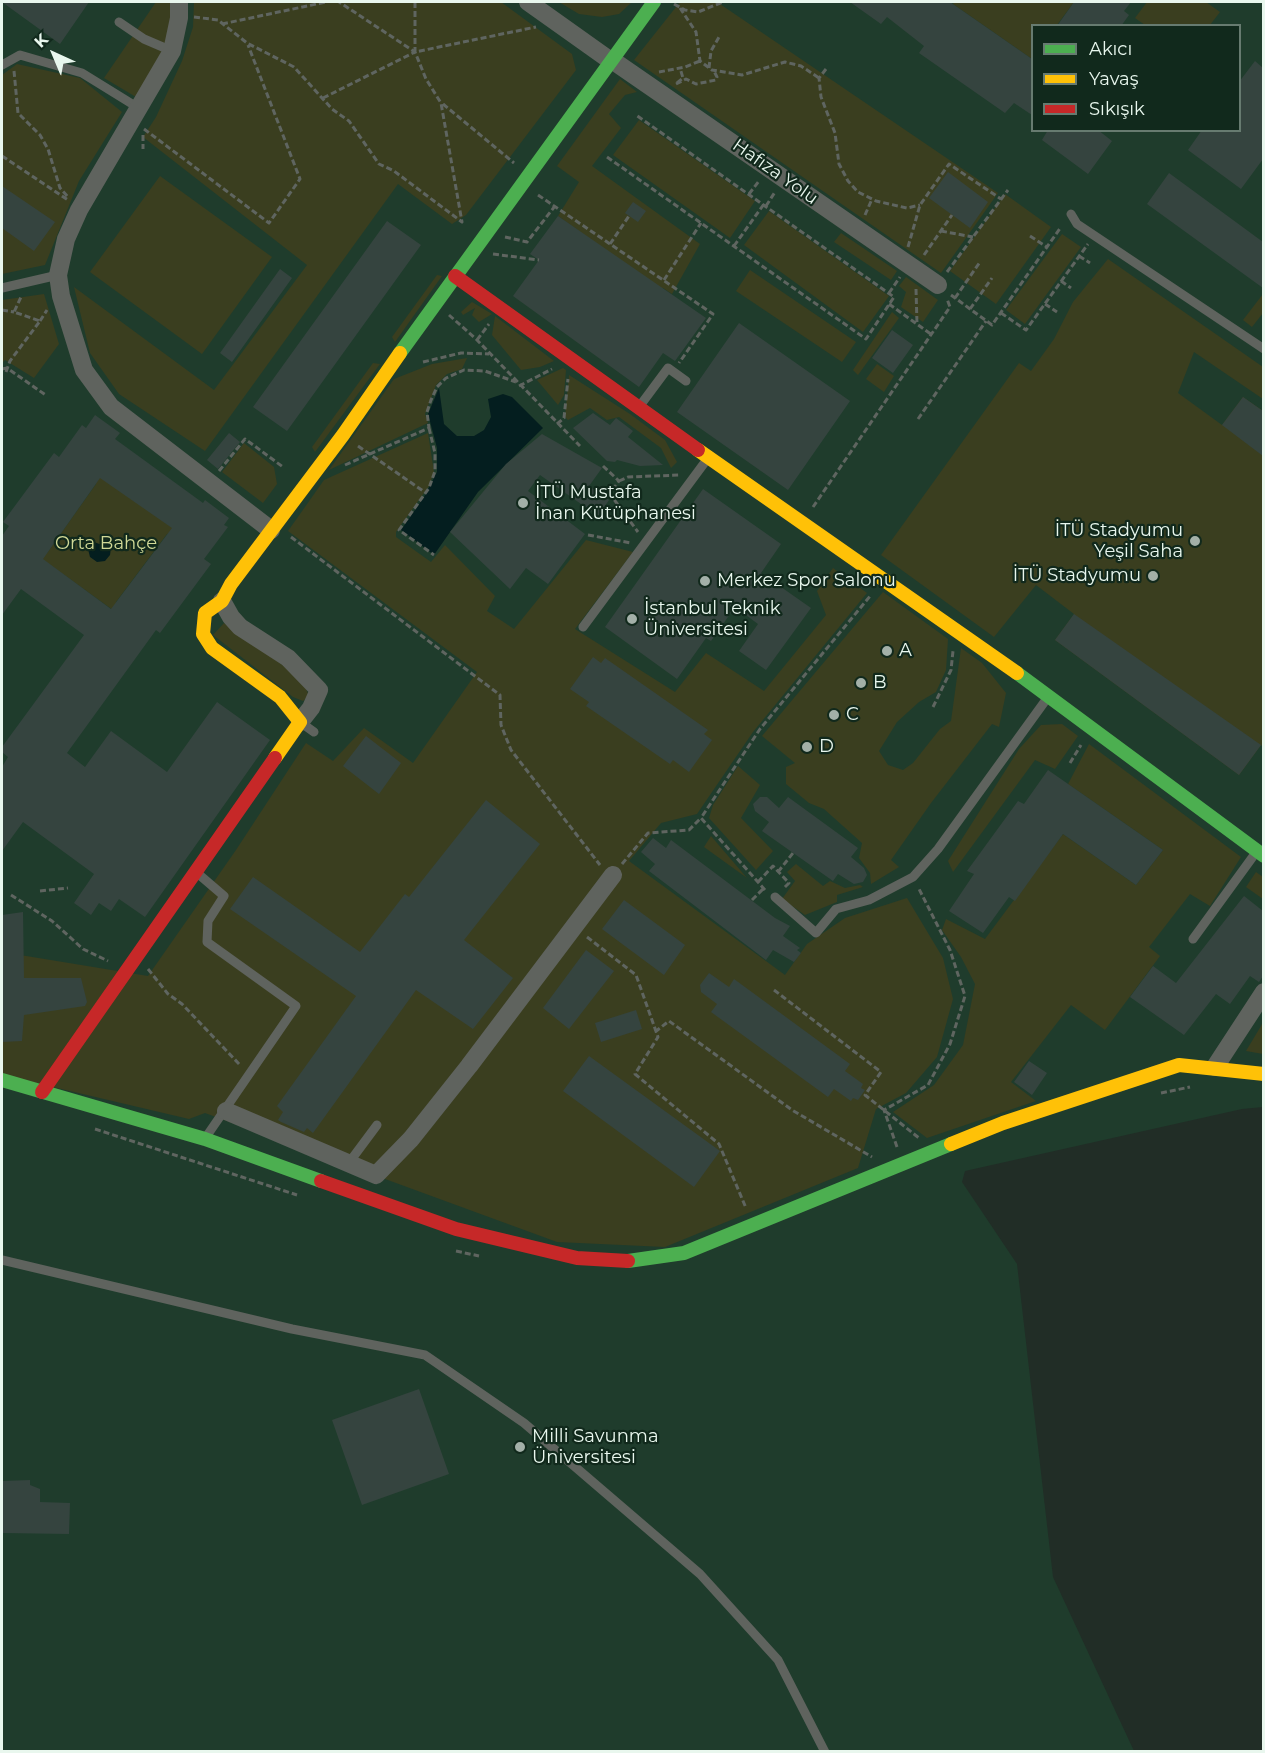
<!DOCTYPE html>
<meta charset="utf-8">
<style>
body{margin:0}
#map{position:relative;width:1265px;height:1753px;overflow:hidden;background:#212d26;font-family:Montserrat,sans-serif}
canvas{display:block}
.frame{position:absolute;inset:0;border:3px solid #e9f7ee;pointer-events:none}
.legend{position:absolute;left:1031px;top:24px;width:210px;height:108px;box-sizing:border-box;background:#11291c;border:2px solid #677b70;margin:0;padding:8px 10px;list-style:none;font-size:18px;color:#e9f7ee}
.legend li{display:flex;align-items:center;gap:12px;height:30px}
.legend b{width:30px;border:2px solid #677b70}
.north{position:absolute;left:24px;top:24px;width:60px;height:60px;-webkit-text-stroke:4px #11291c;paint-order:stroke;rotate:316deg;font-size:16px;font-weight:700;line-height:24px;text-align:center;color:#e9f7ee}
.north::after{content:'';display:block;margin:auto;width:21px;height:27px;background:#e9f7ee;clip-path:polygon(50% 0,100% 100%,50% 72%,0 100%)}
</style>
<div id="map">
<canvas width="1265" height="1753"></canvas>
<div class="frame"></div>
<ul class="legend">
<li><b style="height:8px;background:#4caf50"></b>Akıcı</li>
<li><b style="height:8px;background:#ffc107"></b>Yavaş</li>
<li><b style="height:8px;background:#c62828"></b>Sıkışık</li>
</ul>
<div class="north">K</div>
</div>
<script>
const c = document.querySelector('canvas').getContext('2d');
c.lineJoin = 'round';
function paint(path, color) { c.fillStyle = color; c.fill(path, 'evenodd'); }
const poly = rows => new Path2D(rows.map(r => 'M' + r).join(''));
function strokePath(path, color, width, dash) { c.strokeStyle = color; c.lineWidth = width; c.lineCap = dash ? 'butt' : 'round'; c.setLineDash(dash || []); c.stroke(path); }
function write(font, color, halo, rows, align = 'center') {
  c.font = font + ' Montserrat,sans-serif'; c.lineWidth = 4.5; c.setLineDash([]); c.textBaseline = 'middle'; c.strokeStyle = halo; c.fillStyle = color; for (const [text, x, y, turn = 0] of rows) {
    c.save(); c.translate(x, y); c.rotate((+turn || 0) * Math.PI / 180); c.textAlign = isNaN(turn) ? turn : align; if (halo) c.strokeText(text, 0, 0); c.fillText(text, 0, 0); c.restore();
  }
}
paint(poly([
 [2,2,1263,2,1263,1107,1242,1109,965,1171,962,1182,1017,1264,1053,1577,1134,1751,2,1752],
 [1032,26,1240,26,1240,130,1032,130]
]), '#1f3c2c');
paint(poly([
 [156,2,173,2,169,42,136,97,104,78],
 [194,2,501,2,572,54,576,70,466,215,452,224,398,184,205,451,119,394,90,353,74,287,214,390,307,265,143,137,156,117,182,61,193,27],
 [559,2,632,2,619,14,602,17,579,14],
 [680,2,717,2,998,193,941,273,634,60],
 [954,2,1074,2,1057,25,1032,26,1032,59,953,4],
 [1147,2,1206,2,1220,12,1210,25,1145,25,1135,18],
 [17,64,80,78,122,112,79,181,45,265,2,274,2,75],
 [620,79,637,92,625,95,609,114,621,128,592,166,700,244,672,294,663,288,657,295,597,244,558,216,579,182,557,166],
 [639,120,755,201,730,238,613,155],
 [160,176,272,257,202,354,90,272],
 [1005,194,1051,227,996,304,950,271],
 [769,211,889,296,863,332,744,245],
 [841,233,897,271,891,280,834,242],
 [1062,234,1081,247,1025,324,1006,310],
 [1108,259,1263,367,1263,399,1194,352,1178,393,1222,425,1243,397,1263,411,1263,747,1261,745,1239,775,1055,640,1074,614,1036,585,994,637,881,555,1019,363,1031,371,1054,339,1073,302],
 [750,270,856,342,842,362,736,291],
 [437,275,442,276,395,342,392,337],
 [906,277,938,300,923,322,901,307,906,292,899,286],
 [44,294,59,344,34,378,5,360,2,363,2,300],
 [1263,294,1263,313,1252,327,1243,320],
 [472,302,492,314,479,322,472,315,475,308,463,315,461,312],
 [892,312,899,318,858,375,853,370],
 [495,316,554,361,540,367,521,370,492,335],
 [467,358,462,369,447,374,436,385,425,414,428,423,329,470,394,379,432,364],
 [373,363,380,364,315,452,312,447],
 [877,364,894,376,884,392,866,379],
 [563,368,566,370,564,395,558,405,537,380],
 [569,375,630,414,665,440,677,462,671,468,661,448,619,417,607,420,590,408,568,420,565,417],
 [428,433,434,472,429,486,396,532,396,537,431,562,445,545,495,596,487,611,514,629,586,540,633,552,575,629,675,692,706,653,764,691,826,615,817,591,833,568,867,593,753,732,697,814,661,823,629,861,785,975,807,944,845,918,907,898,943,958,953,999,937,1057,906,1093,876,1109,858,1168,665,1247,557,1242,205,1113,189,1119,2,1075,2,952,148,976,236,850,306,743,333,761,364,728,413,763,477,672,288,531,324,480],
 [244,443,274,467,277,484,263,503,222,472],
 [96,465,177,531,167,534,116,602,117,613,38,556,47,553,96,484],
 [883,592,948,639,946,670,936,692,919,702,897,722,879,751,888,765,903,770,913,763,940,729,951,721,961,648,982,663,1006,693,999,727,992,724,931,803,891,860,899,867,871,884,870,873,859,858,862,843,824,809,809,803,786,784,786,767,795,763,762,736],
 [224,623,302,679,309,696,303,701,293,697,213,635],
 [1062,724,1078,736,1055,769,1035,760,953,872,948,861,1019,749,1041,725],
 [1089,744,1241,857,1210,906,1190,894,1149,947,1160,956,1105,1030,1071,1005,1011,1082,1036,1101,927,1138,893,1112,934,1085,963,1045,975,984,961,957,942,930,946,919,985,939,1063,834,1136,885,1163,850,1068,784],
 [738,766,760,785,741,818,773,851,756,870,709,818,713,805],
 [711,836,747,878,704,847],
 [796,864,823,886,830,881,845,888,860,885,863,887,837,895,837,902,805,915,782,899,795,881,787,872],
 [1256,872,1263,877,1263,899,1246,887],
 [1263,1021,1263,1054,1246,1051,1261,1026]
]), '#3a3e1f');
paint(poly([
 [439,388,444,424,457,436,474,436,484,430,491,417,488,399,503,394,512,397,543,428,478,492,434,555,401,530,424,497,437,472,437,448,428,414],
 [94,542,102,545,108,544,111,548,110,555,105,561,97,562,90,557,88,549]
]), '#041e1f');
paint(poly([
 [2,2,89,2,60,44],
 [850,2,950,2,1032,59,1032,115,1014,103,1005,113,919,53,924,46,887,17,881,24],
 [1074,2,1131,2,1124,11,1129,15,1121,26,1057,26],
 [1255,61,1263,68,1263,159,1241,189,1188,150,1202,130,1239,130,1239,82],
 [1048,130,1098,130,1112,141,1088,174,1042,140],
 [948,172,988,202,970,228,929,198],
 [1169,173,1263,242,1263,288,1147,204],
 [2,186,55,222,34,251,2,228],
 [633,202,646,211,638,222,625,213],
 [558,216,706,318,675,361,663,353,639,387,513,296,539,260,530,254],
 [387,221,421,245,287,431,253,407],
 [280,269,292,278,232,362,220,353],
 [739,323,850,401,788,490,677,412],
 [892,330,913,345,893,373,872,358],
 [1243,397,1263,411,1263,456,1222,425],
 [593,413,610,425,616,418,633,431,628,437,663,465,640,466,617,460,615,462,607,461,573,428],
 [95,415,120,433,115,439,203,503,205,500,229,518,224,525,228,527,204,559,211,564,160,633,156,630,67,753,85,767,111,731,167,772,217,702,270,740,145,917,119,899,111,911,99,903,91,915,74,903,94,874,23,822,2,851,2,767,8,757,2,752,2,747,84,635,21,589,2,615,2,536,9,526,3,522,54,453,59,457,82,425,86,428],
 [100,478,172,528,111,609,43,559],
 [229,433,240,442,218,469,207,460],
 [542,434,602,468,589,486,609,500,598,516,540,475,528,491,585,534,548,584,526,568,510,589,450,532,506,464],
 [703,489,781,544,761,573,811,608,766,670,739,651,758,624,735,607,711,641,706,638,677,679,605,627],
 [1074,614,1261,745,1239,775,1055,640],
 [593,657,601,663,605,658,708,730,704,734,712,740,689,772,673,760,670,764,586,706,589,702,570,689],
 [366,736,401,763,379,794,343,766],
 [1048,770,1163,850,1136,885,1063,834,1015,901,1009,897,983,933,949,911,974,874,967,871,1018,801,1024,804],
 [760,797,767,797,779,808,788,797,858,848,851,857,864,868,867,875,863,882,854,884,838,874,833,881,762,831,769,822,755,811,753,804],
 [486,800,540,844,464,940,513,978,473,1029,416,990,313,1133,307,1128,304,1132,281,1122,278,1120,283,1112,277,1106,356,996,230,909,253,877,360,952,405,894,409,897],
 [653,838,666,848,671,840,775,918,790,926,783,936,800,948,797,950,801,953,794,962,773,950,766,960,649,871,655,864,641,852],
 [1244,896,1263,911,1263,976,1259,982,1250,976,1230,1004,1216,994,1184,1035,1130,997,1153,966,1176,983],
 [624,900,685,945,664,975,602,929],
 [23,912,24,978,81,978,87,1002,85,1006,24,1015,22,1041,2,1042,2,915],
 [586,950,614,971,569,1029,543,1008],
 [709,973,729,987,734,979,850,1064,845,1071,863,1084,861,1088,865,1090,858,1100,853,1098,851,1101,834,1089,828,1097,711,1012,717,1004,701,992,700,985],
 [636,1010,642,1029,601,1042,595,1023],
 [589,1056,720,1151,694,1187,563,1091],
 [1029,1061,1047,1073,1032,1095,1014,1082],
 [419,1389,449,1474,362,1505,332,1420],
 [30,1480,30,1485,40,1489,40,1502,70,1503,69,1534,2,1533,2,1481]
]), '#35443f');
strokePath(poly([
 [415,2,415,52,536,27],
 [674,4,685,10,698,12,723,2],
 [680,8,696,32,700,61,712,70,742,75,785,62,801,66,819,78],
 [194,17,218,20,247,43,294,67,332,109,349,121,379,164,394,171,462,222,441,103,426,79,415,52,339,2],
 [222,24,326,2],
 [709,68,711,51,719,37],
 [826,69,819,78,821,97,835,133,839,164,848,181,858,192,876,201,907,208,920,205],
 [14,71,18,113,40,135,48,149,60,188,68,197],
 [659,72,685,67,700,61],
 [677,83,683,78,680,68],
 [676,84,686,79,696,84,716,80,717,77,714,71],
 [323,98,415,52],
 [443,104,514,163],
 [144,129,269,223,300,179,248,45],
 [143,135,143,149],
 [2,156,68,200],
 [607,157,866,339,894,297,636,115],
 [749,194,759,181],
 [538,195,713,314,679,363],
 [766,206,775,192],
 [865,215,872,199],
 [941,231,973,237],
 [1030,236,1047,247],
 [505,237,527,242,555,206],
 [610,244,629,216],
 [734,246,764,204],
 [908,247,920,205,949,164,1001,199],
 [493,254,539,260],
 [924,255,952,215],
 [1079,256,1090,263],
 [947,272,1008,190],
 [664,280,701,223],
 [1061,281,1071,288],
 [916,289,917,324],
 [889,293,900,277],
 [951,295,992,325,1061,227],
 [955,298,980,262],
 [889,304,932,335],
 [1045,304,1057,312],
 [970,309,992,278],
 [2,310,14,312],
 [1001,313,1026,330,1088,244],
 [449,315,477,340,580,446],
 [40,321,47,310],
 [477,340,489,324],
 [423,362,461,353,489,354],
 [2,369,7,368,47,396],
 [6,372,10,361,40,321,14,312,22,295],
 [519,386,552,369],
 [918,419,986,321],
 [557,424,564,418,568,379],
 [429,428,435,453,435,471,429,488,399,530,434,555],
 [358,446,426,493],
 [345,465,429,428,427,412,431,400,437,387,446,378,464,370,485,371,516,382],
 [603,466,619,481,610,494,638,532],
 [219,471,245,439,283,467],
 [619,481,628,477,680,475],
 [813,507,950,307,947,299],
 [588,535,631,543],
 [291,537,500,695,501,725,511,750,600,865],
 [933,707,951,670,953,651],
 [1070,763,1081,745],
 [622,864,648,833,689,830,701,818],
 [778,872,793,853],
 [758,882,773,866,789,883,783,889],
 [765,890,701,818,760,729,871,595],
 [40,891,68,888],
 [11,895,52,921,83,949,108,961],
 [752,900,764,888],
 [587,937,636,975,658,1037,635,1074,719,1144,746,1208],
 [148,969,168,994,182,1004,241,1066],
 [774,990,881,1072,865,1095,919,1138],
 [655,1032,669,1021,792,1110,872,1157],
 [1161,1093,1190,1087],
 [95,1129,297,1195],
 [897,1147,884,1110,928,1085,950,1044,965,996,950,950,918,887],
 [456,1251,479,1256]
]), '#5f6560', 3, [6, 3]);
strokePath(poly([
 [119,22,144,39,172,51],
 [2,65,20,55,82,73,137,107],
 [1071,214,1077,224,1264,349],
 [2,288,58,275],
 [639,407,668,368,686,381],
 [583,627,708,458],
 [300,722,314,732],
 [196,872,224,896,208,921,207,942,296,1006,206,1137],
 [775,897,816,933,836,909,869,900,913,877,938,849,1048,697],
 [1193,939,1257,851],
 [348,1164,377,1125],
 [2,1260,292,1329,425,1355,524,1423,700,1574,778,1660,825,1752]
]), '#5f635e', 9);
strokePath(poly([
 [179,2,179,18,172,51,79,210,66,239,58,275,61,296,84,370,111,407,271,530],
 [528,2,611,61],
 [612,60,938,285],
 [222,601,231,617,240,627,288,658,319,690,311,708,300,722],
 [1215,1067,1264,992],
 [226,1111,376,1175,411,1139,469,1066,613,875]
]), '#5f635e', 18);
strokePath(poly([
 [400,353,654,2],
 [1017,673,1264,856],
 [2,1080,205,1139,321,1181],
 [628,1261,684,1253,951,1144]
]), '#4caf50', 14);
strokePath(poly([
 [698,450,1017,673],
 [275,758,300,722,280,697,212,648,203,634,205,613,222,601,231,584,343,435,400,353],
 [951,1144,1003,1123,1179,1065,1264,1074]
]), '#ffc107', 14);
strokePath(poly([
 [455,276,698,450],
 [42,1092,275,758],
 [321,1181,456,1229,577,1258,628,1261]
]), '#c62828', 14);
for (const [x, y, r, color] of [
 [523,503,6,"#a3b0a8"],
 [1195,541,6,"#a3b0a8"],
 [1153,576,6,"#a3b0a8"],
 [705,581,6,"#a3b0a8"],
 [632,619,6,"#a3b0a8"],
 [887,651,6,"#a3b0a8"],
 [861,683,6,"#a3b0a8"],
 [834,715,6,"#a3b0a8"],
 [807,747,6,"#a3b0a8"],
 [520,1447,6,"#a3b0a8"]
]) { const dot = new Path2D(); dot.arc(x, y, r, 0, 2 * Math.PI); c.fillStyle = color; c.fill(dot); strokePath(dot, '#11291c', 2); }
write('18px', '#e9f7ee', '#11291c', [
 ["Hafıza Yolu",775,172,35]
]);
write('18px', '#e9f7ee', '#11291c', [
 ["İTÜ Mustafa",535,493],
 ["İnan Kütüphanesi",535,514],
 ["İTÜ Stadyumu",1183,531,"right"],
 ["Yeşil Saha",1183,552,"right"],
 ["İTÜ Stadyumu",1141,576,"right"],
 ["Merkez Spor Salonu",717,581],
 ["İstanbul Teknik",644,609],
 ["Üniversitesi",644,630],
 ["A",899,651],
 ["B",873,683],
 ["C",846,715],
 ["D",819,747],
 ["Milli Savunma",532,1437],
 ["Üniversitesi",532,1458]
], 'left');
write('18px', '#d1d997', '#11291c', [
 ["Orta Bahçe",106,544]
]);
</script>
